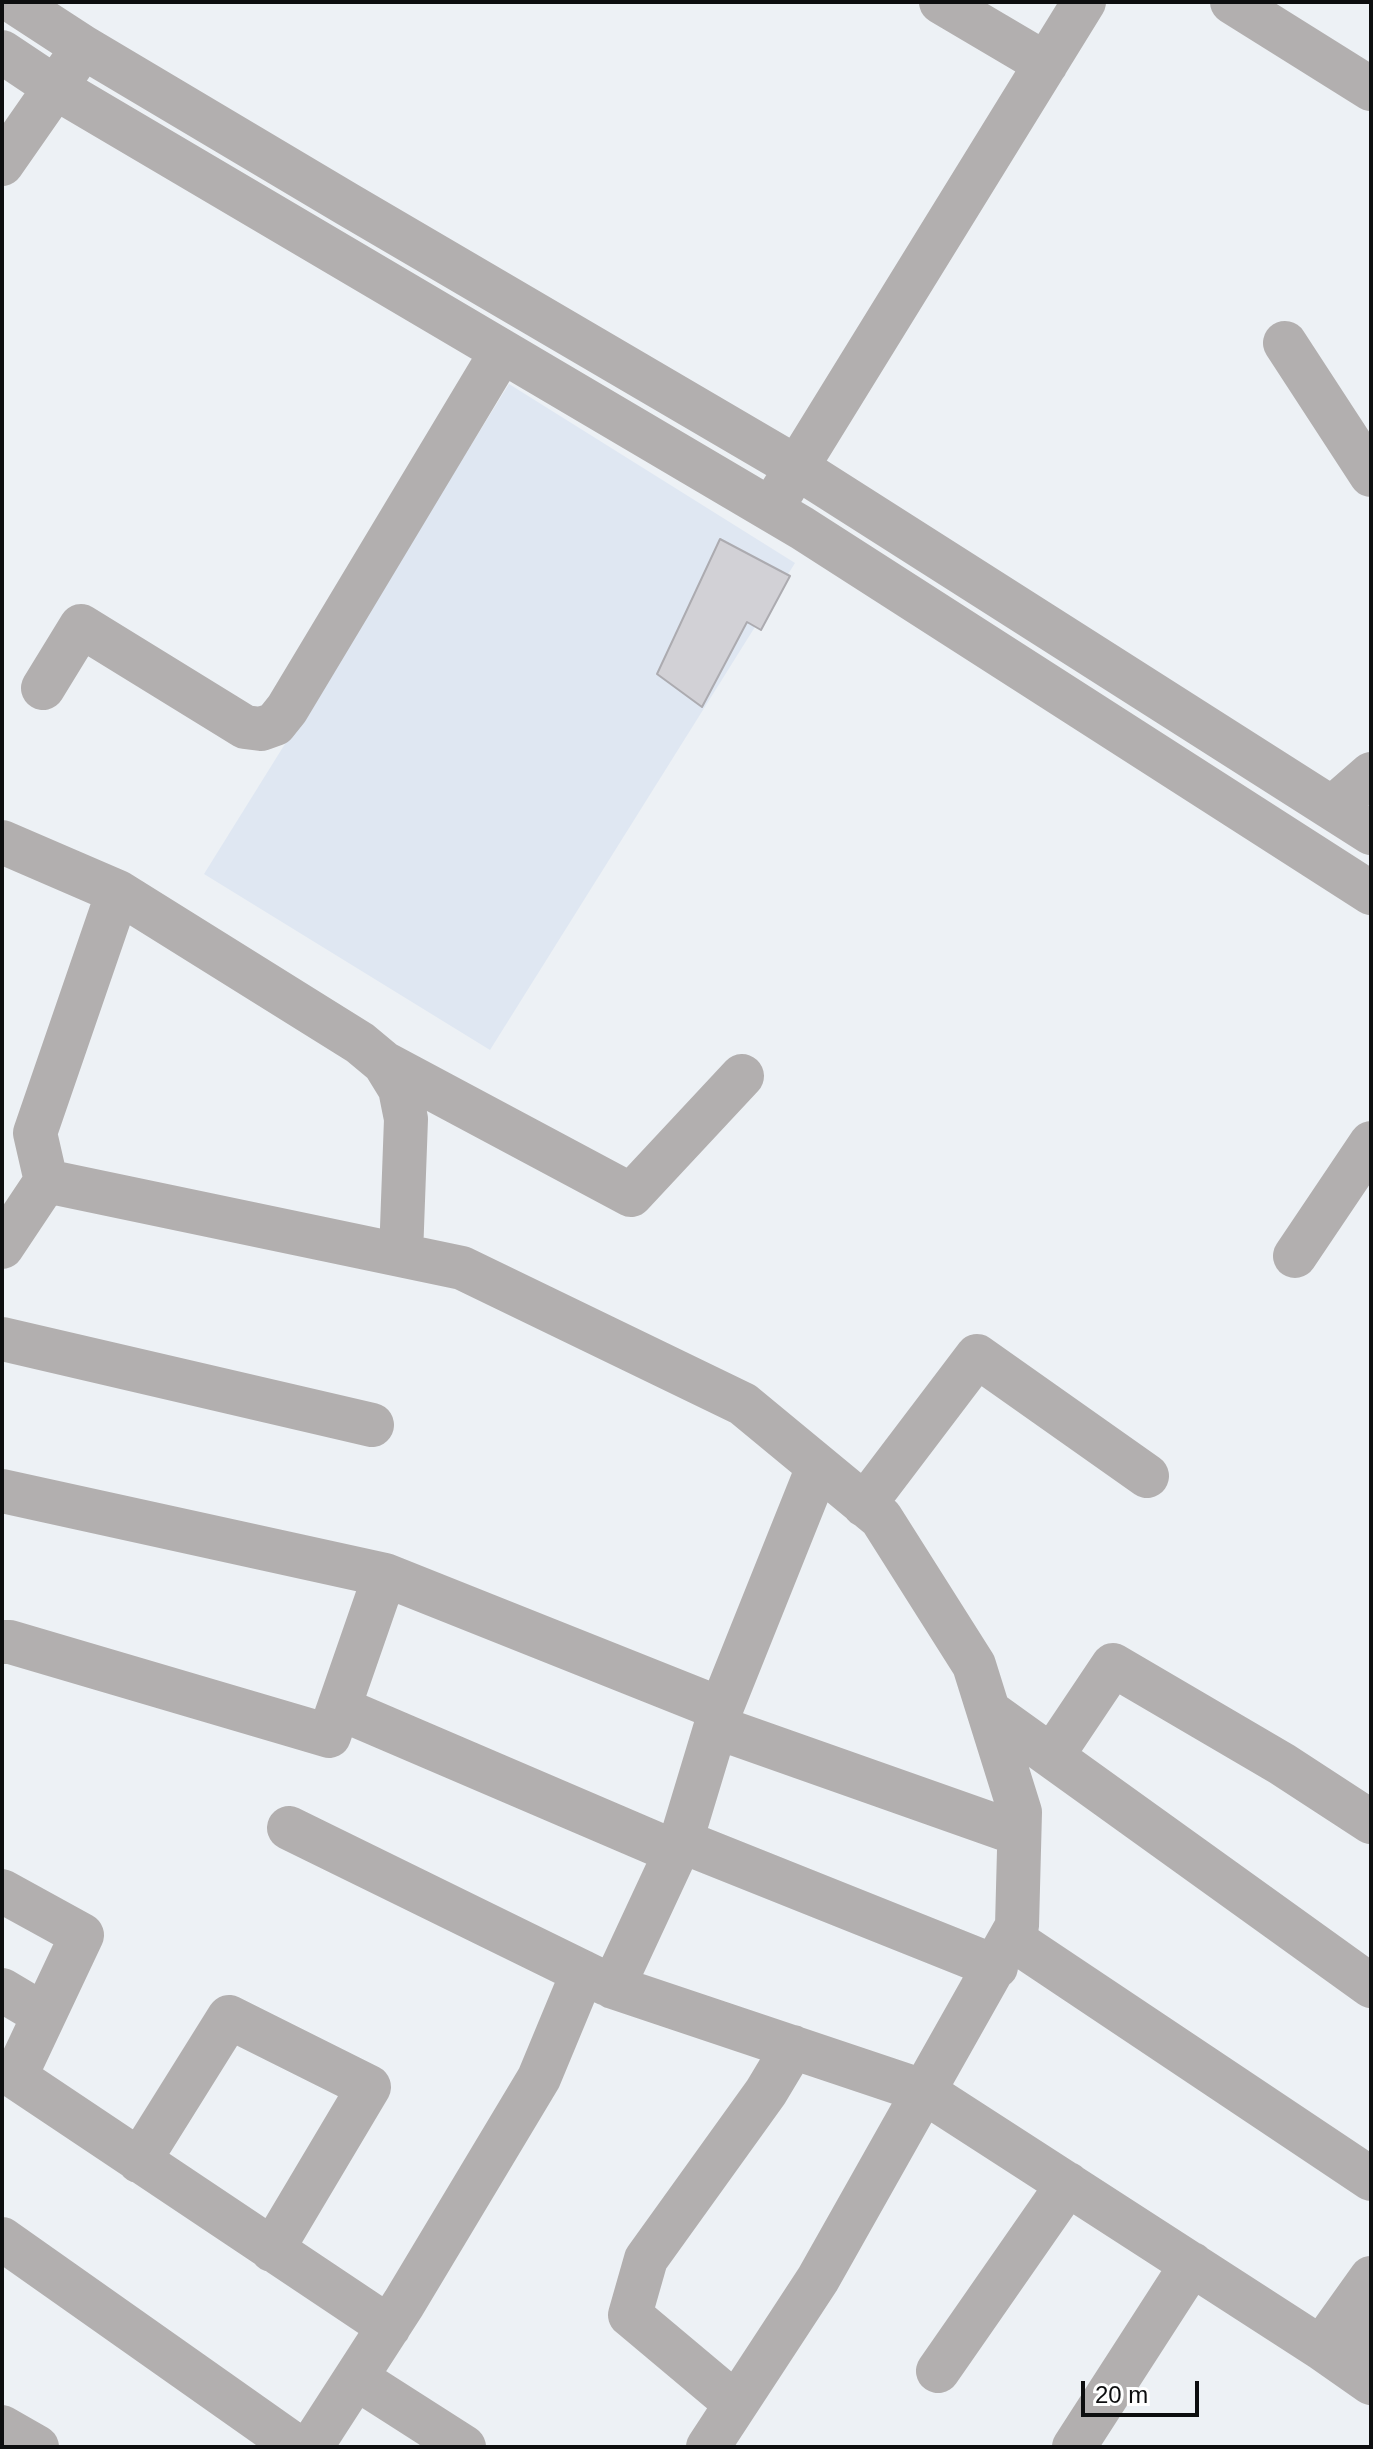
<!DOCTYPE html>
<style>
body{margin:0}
#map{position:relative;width:1373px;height:2449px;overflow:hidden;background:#edf1f5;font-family:Arial,sans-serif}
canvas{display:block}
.frame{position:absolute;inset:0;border:4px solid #0d0e0f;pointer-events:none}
.scale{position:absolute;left:1081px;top:2381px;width:118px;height:36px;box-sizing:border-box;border:4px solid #0d0e0f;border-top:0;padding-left:10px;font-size:24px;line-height:28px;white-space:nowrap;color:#0d0e0f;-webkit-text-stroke:6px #fff;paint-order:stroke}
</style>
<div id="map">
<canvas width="1373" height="2449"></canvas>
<div class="frame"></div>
<div class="scale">20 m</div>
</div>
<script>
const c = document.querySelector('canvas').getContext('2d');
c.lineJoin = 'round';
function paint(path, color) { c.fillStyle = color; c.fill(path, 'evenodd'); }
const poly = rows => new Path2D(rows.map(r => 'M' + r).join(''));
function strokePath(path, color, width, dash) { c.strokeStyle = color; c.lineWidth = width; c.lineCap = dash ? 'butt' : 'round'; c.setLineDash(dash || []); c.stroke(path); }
paint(poly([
 [509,384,795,563,490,1050,204,874]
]), '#dfe7f2');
const building = poly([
 [720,539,790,576,761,630,747,622,702,707,657,674,720,539]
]);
paint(building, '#d2d1d6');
strokePath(building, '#acabb0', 2);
strokePath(poly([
 [14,2,83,47,347,204,796,467,1371,833],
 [941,2,1046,64],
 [1232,2,1371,89],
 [2,52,56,88,802,528,1371,893],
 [2,164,71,65],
 [1285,343,1371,475],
 [781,493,1084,2],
 [43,688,81,626,245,727,261,729,275,724,287,709,502,351],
 [1332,808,1371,774],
 [2,842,118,892,360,1043,384,1063,400,1089,406,1119,401,1255],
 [384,1063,631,1195,742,1076],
 [46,1181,35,1133,118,892],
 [2,1247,46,1181,462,1268,743,1404,881,1518,974,1665,1020,1812,1017,1926,818,2279,708,2447],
 [1295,1256,1371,1143],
 [2,1339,372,1425],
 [2,1491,385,1575,721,1709,681,1841,613,1987,923,2091,1321,2348,1371,2383],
 [864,1505,977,1356,1147,1476],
 [2,1642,10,1642,329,1736,385,1575],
 [339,1708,675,1852],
 [721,1709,818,1467],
 [990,1712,1371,1986],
 [716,1727,1019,1834],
 [1052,1756,1113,1665,1282,1764,1371,1822],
 [289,1828,607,1984],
 [681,1841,996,1967],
 [2,1891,82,1935,15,2077,389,2327],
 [1012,1939,1371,2179],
 [2,1990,44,2015],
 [139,2161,229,2017,369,2087,272,2250],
 [2,2239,297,2447],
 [1371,2332,1365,2348,1371,2357],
 [1321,2348,1371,2278],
 [938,2371,1068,2184],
 [356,2378,464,2447],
 [736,2404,630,2315,646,2259,766,2092,793,2047],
 [2,2427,37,2447],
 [311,2447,404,2303,539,2078,583,1972],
 [1074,2447,1192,2264]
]), '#b2afaf', 44);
</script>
